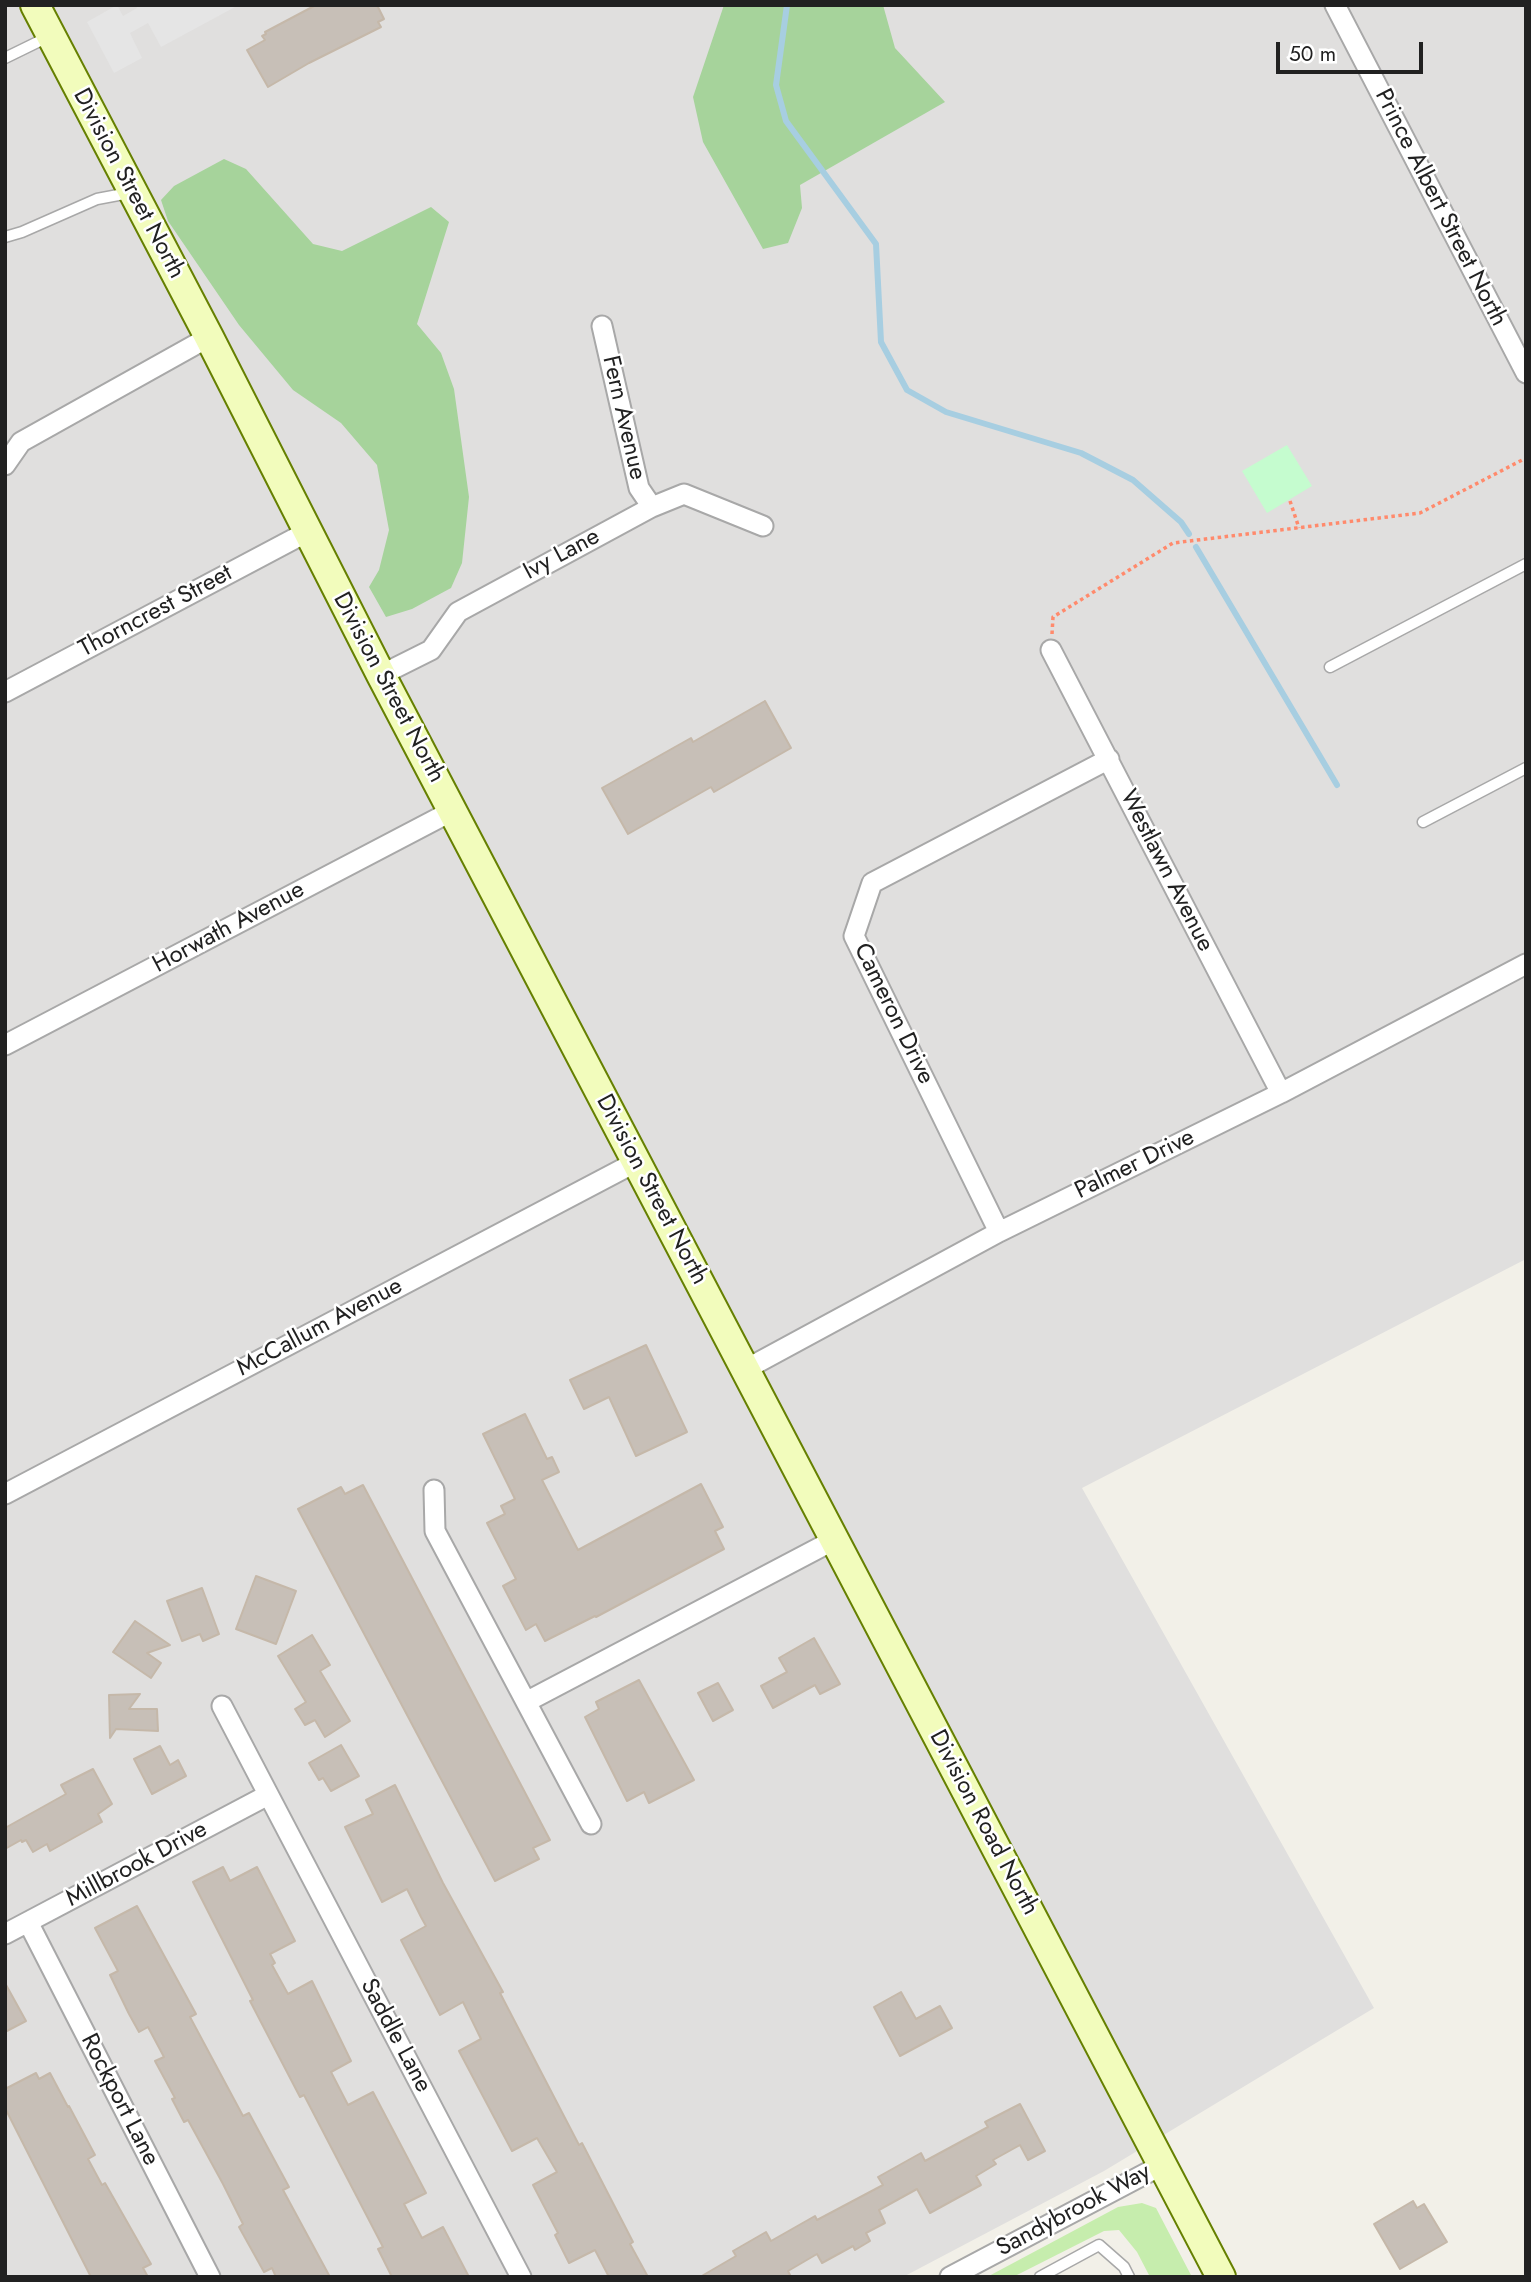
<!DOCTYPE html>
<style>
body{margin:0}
#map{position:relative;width:1531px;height:2282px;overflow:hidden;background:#f2f0e8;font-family:Jost,sans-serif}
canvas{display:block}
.frame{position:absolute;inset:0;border:7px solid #212121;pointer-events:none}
.scale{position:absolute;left:1276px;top:42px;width:147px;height:32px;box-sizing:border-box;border:4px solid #212121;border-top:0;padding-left:9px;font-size:21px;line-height:24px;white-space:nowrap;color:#212121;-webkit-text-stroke:5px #fff;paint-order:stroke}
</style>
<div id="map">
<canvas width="1531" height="2282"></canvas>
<div class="frame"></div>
<div class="scale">50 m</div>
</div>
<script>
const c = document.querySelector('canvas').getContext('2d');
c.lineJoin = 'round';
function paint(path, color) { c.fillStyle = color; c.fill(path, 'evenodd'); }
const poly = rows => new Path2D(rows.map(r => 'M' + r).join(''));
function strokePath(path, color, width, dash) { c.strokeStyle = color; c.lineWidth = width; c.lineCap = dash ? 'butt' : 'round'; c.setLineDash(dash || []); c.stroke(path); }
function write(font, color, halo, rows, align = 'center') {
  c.font = font + ' Jost,sans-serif'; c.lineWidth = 5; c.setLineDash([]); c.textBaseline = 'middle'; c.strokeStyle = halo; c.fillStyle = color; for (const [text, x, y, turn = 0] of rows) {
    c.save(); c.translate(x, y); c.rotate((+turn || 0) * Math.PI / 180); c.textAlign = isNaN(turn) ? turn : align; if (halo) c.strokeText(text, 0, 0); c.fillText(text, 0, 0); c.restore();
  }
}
paint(poly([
 [5,5,1526,5,1526,1259,1082,1488,1374,2008,1104,2171,903,2277,5,2277]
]), '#e0dfde');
paint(poly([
 [1142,2203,1156,2208,1192,2277,1150,2277,1137,2252,1119,2230,1104,2231,1013,2277,987,2277,1118,2207]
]), '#c6edad');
paint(poly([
 [724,5,883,5,895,48,945,102,800,185,802,208,788,243,763,249,703,142,693,97],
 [224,159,246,169,313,244,342,251,431,207,449,222,417,324,441,353,454,389,469,497,462,563,451,588,412,609,386,617,369,587,379,570,389,530,377,465,341,423,293,390,239,325,168,221,161,200,174,186]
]), '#a6d39b');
paint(poly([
 [1287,445,1312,486,1267,513,1242,471]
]), '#c5fccf');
paint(poly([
 [117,5,123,16,137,8,136,5,235,7,161,47,148,23,130,33,142,58,114,73,87,22]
]), '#e5e5e5');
strokePath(poly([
 [787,5,776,85,786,121,876,244,881,342,907,390,946,412,1081,453,1133,480,1181,522,1189,534],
 [1196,547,1337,785]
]), '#a7cee1', 6);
const building = poly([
 [316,5,377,5,384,19,378,22,381,27,309,63,268,87,247,50,265,40,262,36,266,34,265,32,316,5],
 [765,701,791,748,714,792,711,787,628,834,602,788,691,738,693,742,765,701],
 [646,1345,687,1432,636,1456,609,1397,584,1409,570,1380,646,1345],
 [525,1414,547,1459,552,1457,559,1472,542,1480,578,1550,701,1484,723,1527,715,1531,724,1549,596,1617,595,1616,545,1641,536,1624,526,1630,503,1586,516,1579,487,1523,505,1514,501,1506,515,1499,483,1434,525,1414],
 [363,1485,550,1840,533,1848,539,1859,495,1881,298,1509,341,1487,345,1494,363,1485],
 [256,1576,296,1591,276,1644,236,1629,256,1576],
 [202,1588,219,1634,203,1641,200,1634,182,1641,167,1601,202,1588],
 [135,1621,170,1645,147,1653,161,1663,151,1678,113,1652,135,1621],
 [312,1635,330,1665,320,1671,350,1721,325,1737,315,1720,305,1725,295,1709,306,1702,278,1656,312,1635],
 [814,1638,840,1684,820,1694,815,1685,773,1708,761,1686,787,1672,779,1658,814,1638],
 [639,1680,694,1780,649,1803,644,1792,627,1801,585,1717,599,1709,596,1702,639,1680],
 [718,1683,733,1710,713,1721,698,1693,718,1683],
 [140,1694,129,1709,157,1709,158,1731,116,1729,110,1738,109,1695,140,1694],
 [341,1745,359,1776,331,1791,323,1778,319,1780,309,1763,341,1745],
 [160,1746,170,1765,178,1760,186,1776,152,1794,134,1759,160,1746],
 [93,1769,112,1804,98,1814,102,1822,50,1851,47,1844,33,1852,26,1840,22,1842,21,1840,5,1849,5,1828,66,1794,61,1785,93,1769],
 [395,1785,443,1883,503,1992,500,1993,579,2145,582,2143,633,2242,630,2244,648,2277,609,2277,595,2250,569,2263,555,2235,558,2233,533,2185,557,2172,537,2138,512,2151,459,2051,481,2039,463,2002,440,2015,401,1940,426,1926,421,1917,407,1889,382,1902,345,1827,373,1814,366,1800,395,1785],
 [223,1867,230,1881,257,1867,295,1941,270,1954,275,1963,272,1965,288,1994,312,1981,351,2061,331,2072,348,2105,373,2092,426,2193,404,2204,422,2238,443,2227,469,2277,392,2277,378,2249,383,2247,304,2095,300,2097,250,2001,253,2000,193,1882,223,1867],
 [137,1906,196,2014,190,2017,243,2116,249,2113,289,2187,283,2190,330,2277,276,2277,272,2268,264,2272,239,2227,243,2224,223,2184,188,2120,184,2122,172,2099,175,2098,155,2061,164,2057,148,2027,139,2032,129,2014,110,1975,118,1971,95,1928,137,1906],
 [5,1983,26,2021,5,2032,5,1983],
 [901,1992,916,2019,940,2006,952,2028,900,2056,874,2007,901,1992],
 [36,2073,39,2079,50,2073,68,2107,69,2106,95,2155,88,2159,102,2185,105,2183,151,2264,143,2268,148,2277,91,2277,5,2108,5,2089,36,2073],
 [1020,2104,1045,2151,1028,2160,1020,2145,993,2160,996,2164,976,2176,981,2185,930,2213,917,2189,879,2210,885,2223,866,2233,870,2241,855,2250,853,2246,822,2263,817,2254,788,2271,791,2277,700,2277,736,2256,733,2251,766,2232,771,2241,815,2216,817,2220,883,2185,878,2177,921,2153,925,2161,988,2127,985,2122,1020,2104],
 [1413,2201,1417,2208,1424,2204,1447,2242,1400,2269,1374,2224,1413,2201]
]);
paint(building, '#c7bfb7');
strokePath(building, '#c5b8a9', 2);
const lane = poly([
 [5,58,50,36],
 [5,237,22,232,97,199,129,193],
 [1330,667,1526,564],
 [1423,822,1526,768],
 [1040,2277,1099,2245,1124,2267,1129,2277]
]);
const street = poly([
 [1335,5,1526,373],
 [602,326,639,488,652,507],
 [5,465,21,442,209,337],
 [1051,650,1281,1093],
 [381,675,431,650,458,612,652,507,684,494,763,526],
 [5,692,307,532],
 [5,1045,452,811],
 [999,1232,854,936,872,883,1109,759],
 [746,1369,999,1232,1281,1093,1526,964],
 [434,1490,435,1531,591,1824],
 [5,1494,636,1162],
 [526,1702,834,1540],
 [222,1706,521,2277],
 [28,1922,210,2277],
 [5,1934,268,1795],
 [950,2277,1162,2165]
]);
const secondary = poly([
 [35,5,209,337,381,675,1221,2277]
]);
strokePath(lane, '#a8a8a8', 13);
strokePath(street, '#a8a8a8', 23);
strokePath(secondary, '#668001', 32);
strokePath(poly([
 [1290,501,1299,528],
 [1052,634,1053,617,1173,543,1420,513,1526,458]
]), '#ff8a6c', 3.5, [3.5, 3.5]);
strokePath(lane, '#fff', 10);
strokePath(street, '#fff', 19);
strokePath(secondary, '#f2fcbc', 28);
write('24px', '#212121', '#fff', [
 ["Division Street North",128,184,62],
 ["Prince Albert Street North",1440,208,63],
 ["Fern Avenue",623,418,77],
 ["Ivy Lane",562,555,-28],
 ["Thorncrest Street",156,612,-28],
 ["Division Street North",388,688,62],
 ["Westlawn Avenue",1166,871,63],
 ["Horwath Avenue",229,928,-28],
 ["Cameron Drive",893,1014,64],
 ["Palmer Drive",1135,1165,-26],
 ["Division Street North",651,1190,62],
 ["McCallum Avenue",320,1328,-28],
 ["Division Road North",983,1823,62],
 ["Millbrook Drive",137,1865,-28],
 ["Saddle Lane",395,2036,62],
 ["Rockport Lane",119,2100,63],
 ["Sandybrook Way",1074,2211,-28]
]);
</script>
